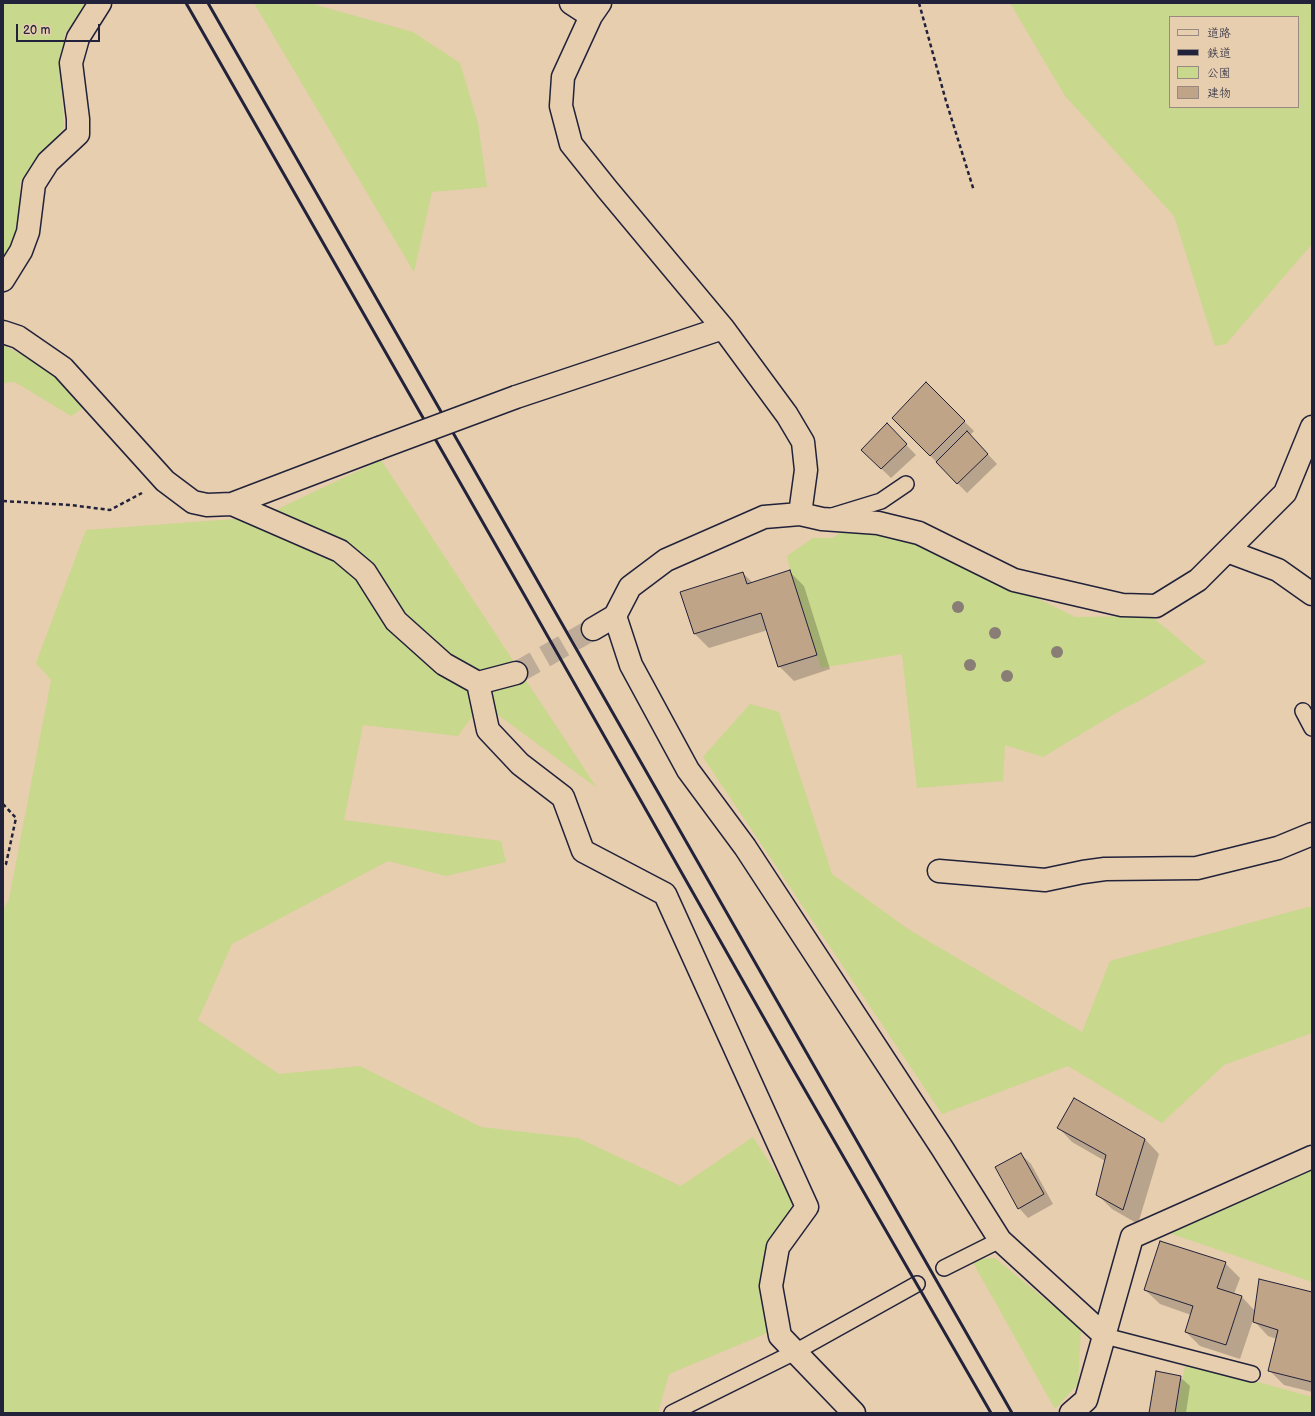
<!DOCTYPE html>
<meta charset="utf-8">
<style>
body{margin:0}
#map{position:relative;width:1315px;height:1416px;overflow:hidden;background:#e6ceaf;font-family:"Balsamiq Sans","Klee One",sans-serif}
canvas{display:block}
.frame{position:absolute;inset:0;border:4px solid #22223b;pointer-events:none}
.legend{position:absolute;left:1169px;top:16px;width:130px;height:92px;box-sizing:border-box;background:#e6ceaf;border:1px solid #988981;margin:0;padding:5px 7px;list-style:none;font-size:12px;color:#22223b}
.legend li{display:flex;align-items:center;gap:8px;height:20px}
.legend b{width:20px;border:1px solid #988981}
.scale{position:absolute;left:16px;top:24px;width:84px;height:18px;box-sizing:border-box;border:2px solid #22223b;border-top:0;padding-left:5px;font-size:12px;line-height:14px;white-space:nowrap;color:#22223b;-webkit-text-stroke:3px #e6ceaf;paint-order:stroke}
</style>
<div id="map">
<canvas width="1315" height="1416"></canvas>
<div class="frame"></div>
<ul class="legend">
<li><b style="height:5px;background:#e6ceaf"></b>道路</li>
<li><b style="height:5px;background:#22223b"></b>鉄道</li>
<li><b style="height:11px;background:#c8d88c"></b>公園</li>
<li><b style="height:11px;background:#c0a487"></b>建物</li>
</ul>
<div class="scale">20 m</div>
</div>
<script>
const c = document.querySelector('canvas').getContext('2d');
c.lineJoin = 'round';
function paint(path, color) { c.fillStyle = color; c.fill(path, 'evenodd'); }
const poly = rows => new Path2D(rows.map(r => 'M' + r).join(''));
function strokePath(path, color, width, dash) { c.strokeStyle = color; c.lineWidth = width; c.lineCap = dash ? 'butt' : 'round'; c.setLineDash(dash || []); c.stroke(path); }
paint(poly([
 [3,3,87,3,65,33,60,70,64,128,20,182,19,235,3,265],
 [254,3,315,3,316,5,413,32,460,63,478,123,487,187,432,192,414,272],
 [1010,3,1312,3,1312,244,1226,344,1215,346,1174,216,1065,96],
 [1170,17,1298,17,1298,107,1170,107],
 [3,345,56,373,86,406,71,416,15,382,3,383],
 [381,460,597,788,482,703,458,736,363,725,344,820,501,841,506,862,446,876,388,861,232,944,198,1020,279,1074,360,1066,481,1127,578,1138,681,1186,753,1137,794,1201,763,1266,767,1333,669,1374,658,1413,3,1413,3,910,9,899,51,680,36,663,86,530,261,517],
 [852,526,938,549,1075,617,1151,616,1206,662,1139,701,1121,710,1043,757,1005,745,1003,781,917,788,902,654,821,668,790,570,787,556,813,538,832,538],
 [750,704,779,712,832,874,908,929,1082,1032,1110,961,1308,907,1312,907,1312,1033,1224,1065,1162,1123,1068,1066,942,1114,703,757],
 [1312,1166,1312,1282,1166,1232],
 [995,1258,1081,1329,1078,1384,1055,1409,971,1259],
 [1186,1362,1312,1397,1312,1413,1176,1413]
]), '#c8d88c');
paint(poly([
 [926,384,974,431,970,435,997,464,967,493,893,418],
 [887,425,916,455,891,478,862,450],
 [789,571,804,586,830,669,794,681,779,666,768,630,709,648,695,634,743,573,753,583],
 [1058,1127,1145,1139,1159,1154,1138,1224,1112,1209,1097,1194,1105,1161,1072,1142],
 [1021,1154,1031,1164,1053,1204,1028,1218,1019,1208],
 [1225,1263,1240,1278,1234,1294,1241,1296,1255,1311,1312,1293,1312,1392,1284,1385,1270,1371,1277,1339,1268,1336,1253,1320,1240,1359,1200,1346,1186,1332,1191,1315,1160,1304,1145,1290],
 [1180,1377,1190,1386,1186,1413,1150,1413]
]), '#0003');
const building = poly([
 [926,382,965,421,930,456,892,418,926,382],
 [887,423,907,444,881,469,861,450,887,423],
 [967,431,988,454,957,484,936,462,967,431],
 [790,570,817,655,778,667,761,613,694,634,680,592,743,572,747,584,790,570],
 [1074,1098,1145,1139,1123,1210,1096,1195,1106,1155,1057,1128,1074,1098],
 [1021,1153,1044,1194,1018,1209,995,1167,1021,1153],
 [1160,1241,1226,1262,1217,1288,1242,1296,1226,1345,1185,1332,1193,1306,1144,1290,1160,1241],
 [1259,1279,1312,1292,1312,1382,1268,1371,1278,1330,1253,1322,1259,1279],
 [1156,1371,1181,1376,1175,1413,1149,1413,1156,1371]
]);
paint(building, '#c0a487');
strokePath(building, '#22223b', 1);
strokePath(poly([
 [516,673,593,629]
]), '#bfac98', 22, [22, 11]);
const service = poly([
 [832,516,881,501,906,484],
 [1303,711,1312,728],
 [944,1268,1000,1240],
 [1105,1336,1252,1374],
 [672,1413,795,1352,917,1284]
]);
const minor = poly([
 [571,3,591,16],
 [600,3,591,16,563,77,561,106,571,144,607,189,723,328,787,415,803,442,806,470,800,514],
 [3,280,21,251,28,232,34,184,48,162,78,134,78,119,71,63,78,38,100,3],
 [3,332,18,337,63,368,165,481,193,502,207,505,232,504,379,448],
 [516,397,723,328],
 [232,504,340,551,365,572,396,621,444,664,478,683,488,730,520,764,563,797,583,851,665,894,807,1207,778,1247,771,1286,780,1336,854,1413],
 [1227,551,1278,570,1312,594],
 [593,629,615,616],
 [478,683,516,673],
 [939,871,1045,880,1083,872,1105,869,1197,868,1278,848,1312,834],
 [1105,1336,1000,1240,942,1148,745,847,688,770,631,665,615,616,630,587,666,560,764,517,800,514,822,519,878,523,919,533,1014,580,1122,605,1156,606,1198,580,1285,493,1312,427],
 [1071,1413,1086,1400,1132,1237,1312,1157]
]);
strokePath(service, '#22223b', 18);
strokePath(minor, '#22223b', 25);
strokePath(poly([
 [919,3,946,101,974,191],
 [3,501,70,505,110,510,142,493],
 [3,804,16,818,6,864,3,867]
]), '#22223b', 2.5, [4, 3]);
strokePath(service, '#e6ceaf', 15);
strokePath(minor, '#e6ceaf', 22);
strokePath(poly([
 [186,3,526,598,790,1064,991,1413],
 [208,3,1012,1413]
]), '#22223b', 3);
const minorBridge = poly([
 [379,448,516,397]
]);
strokePath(minorBridge, '#22223b', 25, []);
strokePath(minorBridge, '#e6ceaf', 22);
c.fillStyle = '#887e76';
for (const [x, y] of [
 [958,607],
 [995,633],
 [1057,652],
 [970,665],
 [1007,676]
]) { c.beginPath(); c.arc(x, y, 6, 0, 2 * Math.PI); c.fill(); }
</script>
